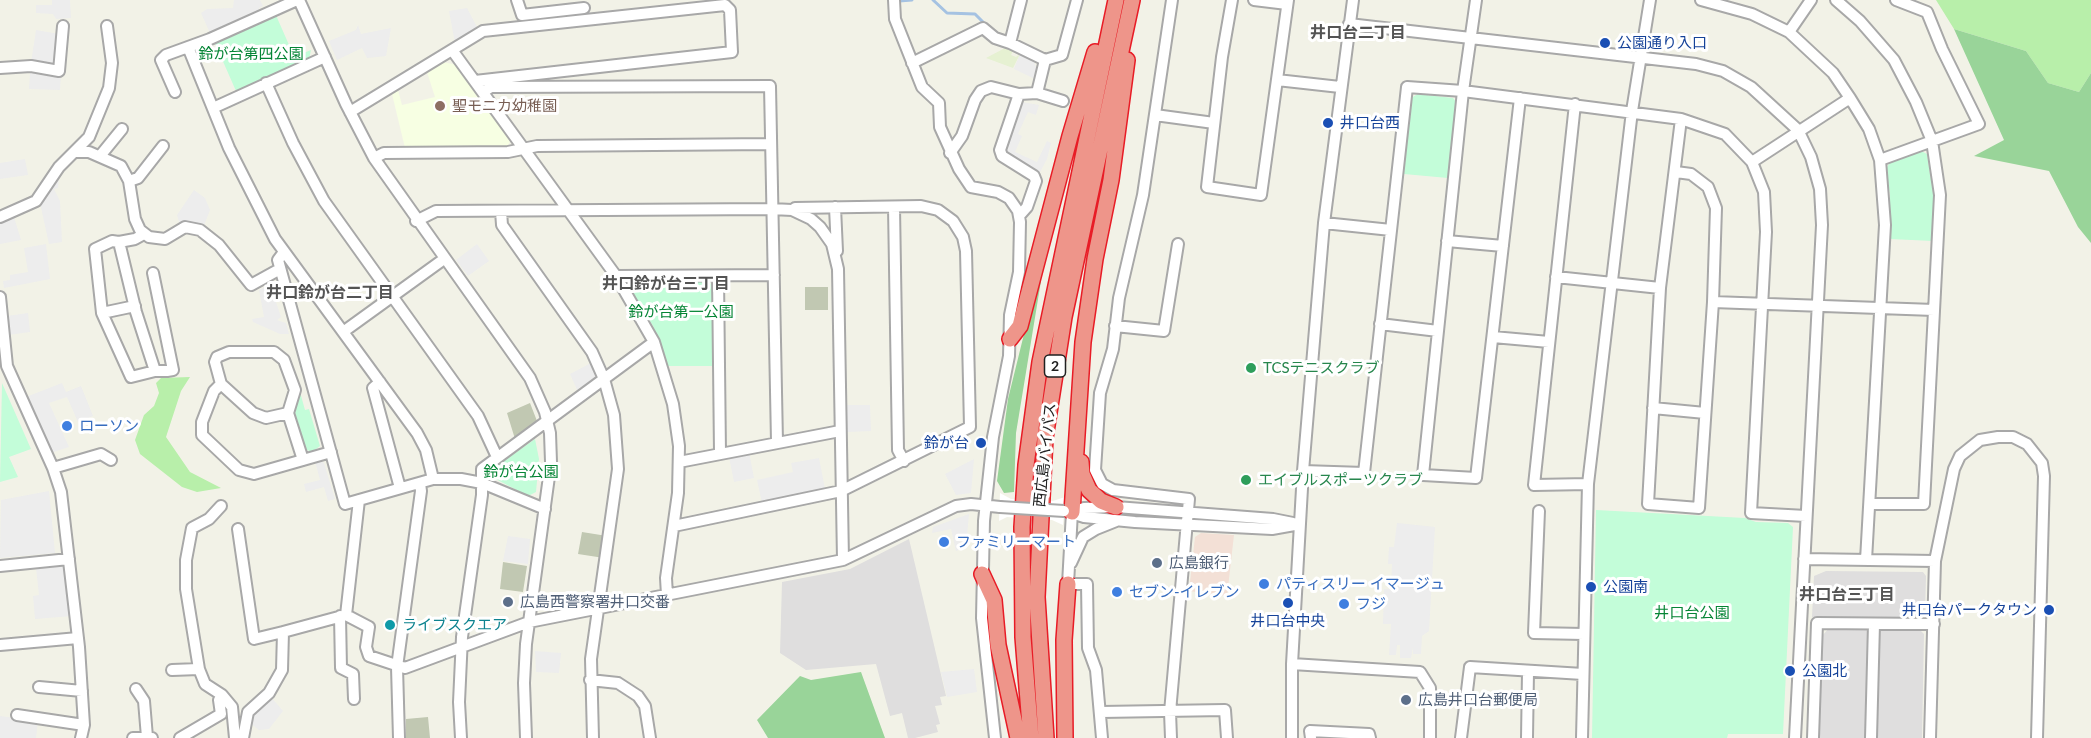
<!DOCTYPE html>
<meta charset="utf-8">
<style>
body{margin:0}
canvas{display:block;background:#f2f2e7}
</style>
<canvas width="2091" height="738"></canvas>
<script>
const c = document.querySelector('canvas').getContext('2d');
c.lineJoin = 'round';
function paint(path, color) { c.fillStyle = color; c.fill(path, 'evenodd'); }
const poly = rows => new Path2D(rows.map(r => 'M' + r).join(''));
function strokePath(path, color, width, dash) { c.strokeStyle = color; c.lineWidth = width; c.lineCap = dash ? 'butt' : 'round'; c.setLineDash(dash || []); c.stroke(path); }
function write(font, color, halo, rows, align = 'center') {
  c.font = font + ' Lato,"Noto Sans JP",sans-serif'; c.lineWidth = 6; c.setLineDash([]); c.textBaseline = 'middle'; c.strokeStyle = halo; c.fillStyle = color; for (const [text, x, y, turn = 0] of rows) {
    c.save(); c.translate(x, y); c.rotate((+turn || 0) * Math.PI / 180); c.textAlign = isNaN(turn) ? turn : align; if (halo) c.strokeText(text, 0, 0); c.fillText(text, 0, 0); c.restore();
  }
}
paint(poly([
 [909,539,946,696,940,697,942,705,935,706,940,724,936,725,938,732,915,738,908,738,902,713,890,716,876,664,806,670,780,653,782,582,850,569],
 [1826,571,1923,572,1926,576,1925,616,1919,620,1812,617,1814,576],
 [1830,627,1866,628,1870,635,1866,738,1818,738,1822,636],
 [1884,629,1919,629,1924,634,1922,738,1875,738,1877,633]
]), '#dfdede');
paint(poly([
 [1201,533,1234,535,1227,596,1189,591,1195,537]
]), '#f3e0d6');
paint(poly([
 [443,62,457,65,511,140,507,147,405,148,392,94,398,90,402,105,435,97,427,72]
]), '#f7ffe3');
paint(poly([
 [805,287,828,287,828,310,805,310],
 [530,403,537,421,515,439,507,413],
 [582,532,607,536,604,558,578,554],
 [503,562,527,566,523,592,500,589],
 [428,717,430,738,406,738,406,719]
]), '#c1c8b2');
paint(poly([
 [1005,48,1013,51,1011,55,1016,57,1020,54,1013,68,986,58]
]), '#e6f1d2');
paint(poly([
 [1936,0,2091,0,2091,73,2079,92,2048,83,2026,51,1954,29],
 [190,377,181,391,166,437,190,472,221,488,197,492,182,487,140,454,135,440,144,415,154,406,159,393,156,383,161,378]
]), '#b8efaa');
paint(poly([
 [1954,29,2026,51,2048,83,2079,92,2091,73,2091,243,2078,227,2049,171,1974,156,2004,140],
 [1040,269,1041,281,1016,433,1014,492,1004,493,997,481,1008,399],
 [861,672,885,738,768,738,757,720,800,676,811,680]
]), '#99d499');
paint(poly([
 [275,13,293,54,296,56,311,50,309,59,236,91,214,41],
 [1418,94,1453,98,1457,103,1448,178,1404,174,1411,98],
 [1921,151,1927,154,1934,200,1933,241,1890,239,1890,194,1886,169,1890,162],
 [631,280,707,280,712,285,713,366,668,366,653,326,629,287],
 [2,383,31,449,9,457,18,477,0,482],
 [300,392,305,410,309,409,320,446,312,452,305,449,295,413],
 [535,439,539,459,536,492,528,496,492,477,490,471],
 [1596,510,1745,518,1756,522,1788,523,1793,527,1783,734,1728,734,1727,738,1592,738]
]), '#c3fdd9');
paint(poly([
 [52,0,70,0,71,18,56,19,53,14,36,13,36,5,52,5],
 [234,0,260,0,263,6,259,8,261,13,210,33,201,13,207,9,233,8],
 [467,8,478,29,455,43,449,11],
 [358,25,361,34,391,28,386,56,367,58,362,48,337,60,329,41,356,30],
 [36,30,59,34,56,64,53,67,31,63],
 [1020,54,1034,62,1037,69,1035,79,1014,69],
 [38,70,61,75,60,90,29,89,30,73,38,73],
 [1022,102,1039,105,1036,115,1028,112,1018,134,1022,136,1015,152,1037,162,1047,141,1051,143,1047,159,1039,174,1005,150],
 [25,159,28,175,0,179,0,163],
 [59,175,58,188,54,189,60,201,62,242,49,244,40,203],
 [194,190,205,198,210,210,203,228,180,225,177,215],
 [14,217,21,240,0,244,0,222],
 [46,244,50,279,4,288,3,281,10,280,10,275,28,272,24,248],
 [477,244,489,261,468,276,456,260],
 [270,284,281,317,277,320,286,323,289,334,280,334,253,322,252,319,264,317,259,290],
 [28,313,30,332,8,335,7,316],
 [591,363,596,373,594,380,578,392,570,374],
 [62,383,66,392,81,386,93,416,78,422,67,397,49,403,69,447,51,453,26,397],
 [847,405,870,405,871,431,847,432],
 [749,452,754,478,734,482,729,457],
 [819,458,825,489,762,503,757,480,793,472,791,463],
 [974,459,971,493,956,495,945,474],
 [320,460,324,463,335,499,328,501,324,487,306,492,304,484,320,480,315,461],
 [49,491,55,553,0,558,1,500],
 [969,514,966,547,956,551,951,529,932,533,933,527],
 [1397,523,1435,527,1429,631,1422,636,1421,654,1413,654,1413,647,1411,658,1400,658,1400,645,1397,645,1396,655,1389,655,1391,624,1383,624,1384,589,1391,589,1392,564,1388,564,1389,547,1394,547],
 [508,536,530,539,528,564,503,561],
 [57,566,66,567,72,616,35,619,33,596,39,595,36,568],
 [535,651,561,653,559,673,536,672],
 [974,669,977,692,947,697,941,672],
 [271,697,283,711,269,729,259,730,250,723,252,717],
 [0,716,38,721,36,738,0,738]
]), '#ededed');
paint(poly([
 [1000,493,1011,499,1053,501,1065,497,1063,525,1052,520,1007,517,999,521]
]), '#fff');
strokePath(poly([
 [933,0,947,13,975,14,985,24],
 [899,1,912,0]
]), '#a5c2e2', 3);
const minor = poly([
 [299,0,346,104,374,158,530,378,545,412,550,433,551,462,526,644,524,683,526,738],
 [517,0,522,15,584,8],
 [894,0,895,19,922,87,939,103,940,127,959,169,971,187,998,192,1009,198,1018,211,1020,222,1019,272,1010,315,1009,356,993,437,984,521,982,618,995,738],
 [1232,0,1222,57,1207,187,1261,195,1288,0],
 [1254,0,1287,4],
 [1476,0,1463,91,1423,475,1476,478,1520,98],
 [1701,0,1752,14,1789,32,1833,73,1850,98,1869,129,1880,160,1885,225,1866,560],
 [1836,0,1860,21,1894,60,1916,102,1932,141,1940,195,1924,504,1871,504],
 [1349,24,1696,64,1723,71,1751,87,1798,130,1811,157,1820,189,1822,225,1795,738],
 [1789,32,1811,0],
 [1010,43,1021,0],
 [188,47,229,148,275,239,417,433,426,450,433,479],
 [452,50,616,276,654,342,673,404,679,446,678,493,666,578,667,595],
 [1045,60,1062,55,1077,0],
 [912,63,983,28,995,38,1010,43,1045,60,1037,93,1019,94,991,87,981,91,975,100,962,136,950,153],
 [0,68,31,66,59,71,63,26],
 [1277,80,1340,87],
 [266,83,293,143,324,201,478,416,497,457],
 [175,92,161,60,166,55,210,39,297,0],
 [483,92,491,87,770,86,777,442],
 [1037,93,1063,101],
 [1019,94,1000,150,1002,156,1034,176,1036,181,1027,207,1019,216],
 [1575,104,1534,485,1588,484],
 [213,108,325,57],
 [350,112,483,31,725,5,730,10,732,52,475,81],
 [1155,115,1214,123],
 [74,152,89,152,121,166,129,181,135,219,140,230,149,237,165,239,185,227,200,230,219,245,251,285,280,269],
 [100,156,122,129],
 [374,158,384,153,508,152,537,146,771,144],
 [1880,160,1979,124,1942,49,1927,12,1896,0],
 [1752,162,1850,98],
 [1676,172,1691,174,1708,187,1716,208,1713,302,1699,508,1648,504,1660,288,1681,119],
 [129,181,138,178,163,146],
 [835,207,837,251],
 [894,207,898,450,904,461],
 [501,211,502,225,592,352,604,379,614,415,618,469,591,659,593,738],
 [0,217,36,201,59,167,89,137,109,88,112,63,107,26],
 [416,221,436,211,772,209,792,210,811,219,820,227,832,244,838,269,843,560],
 [1324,223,1391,230],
 [144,234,135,239,119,242,136,312,155,371,167,371,173,370,153,273],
 [1447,241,1503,246],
 [119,242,112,241,95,249,102,313,131,377,155,371],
 [284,252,278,260,345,504,433,479,461,479,482,483,545,509],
 [616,276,774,275],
 [718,276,720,453],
 [1556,277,1660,288],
 [0,297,7,366,53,468,61,492,79,647,84,725,81,738],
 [1713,302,1934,310],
 [102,313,135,306],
 [1380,324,1438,331],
 [1115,326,1164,331,1178,244],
 [343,332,444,259],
 [1493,337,1549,342],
 [380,382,373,388,400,488],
 [221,384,214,391,202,422,202,435,239,470,254,474,331,452],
 [1653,408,1705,413],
 [288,413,266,418,253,413,221,384,215,362,217,357,229,352,274,352,284,360,295,390,288,413,303,460],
 [679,462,840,431],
 [53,468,101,454,111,460],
 [1303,471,1364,473,1407,87,1463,91,1681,119,1725,134,1752,162,1764,192,1766,232,1751,513,1806,516],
 [359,500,346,615,369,627,366,647,369,656,405,668,529,622,843,560,956,506,971,504,1000,507],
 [221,506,209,519,192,528,186,560,186,589,199,669,205,684,222,695,232,707,235,738],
 [1065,511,1084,517,1135,522,1272,529,1300,524],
 [1539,511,1534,633,1584,634],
 [1072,512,1068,584,1087,584,1088,648,1096,670,1102,738],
 [1072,512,1084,508,1116,507,1273,519,1293,523],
 [674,526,841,491,970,427,966,251,963,237,953,221,938,210,921,206,795,208],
 [238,529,254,639,283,632],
 [1804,559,1935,561],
 [1071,563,1083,537,1096,529,1116,521],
 [0,566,69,559],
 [340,616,341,668,353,674,354,699],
 [0,645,78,638],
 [1292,664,1420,672,1430,688,1430,738],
 [172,670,199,669],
 [590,680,618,683,638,696,645,706,650,738],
 [39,687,82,691],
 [136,689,144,701,147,737],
 [1101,712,1225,710,1227,738],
 [17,715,84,725],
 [133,738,152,738],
 [180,738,221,714,219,700,222,695],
 [243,738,248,712,269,693,282,670,283,632,346,615],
 [399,738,397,667,421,491,420,483],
 [461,738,459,702,462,637,482,495,482,469,654,342],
 [1171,738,1170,712,1189,499,1113,490,1102,484,1095,470,1100,393,1113,349,1119,298,1143,195,1172,0],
 [1292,738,1292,664,1303,471,1324,223,1353,0],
 [1311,738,1310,731,1369,734,1370,738],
 [1461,738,1470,667,1583,674],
 [1527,738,1528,672],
 [1582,738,1588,484,1632,111,1650,0],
 [1813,738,1817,623,1934,624],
 [1871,738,1874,624],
 [1930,738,1935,561,1954,469,1960,456,1980,440,1998,437,2013,437,2027,444,2042,463,2044,476,2037,738]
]);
const highway = poly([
 [1010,339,1020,326,1070,136,1095,52],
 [1081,462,1082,474,1089,490,1101,501,1116,507],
 [1072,512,1083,342,1095,259,1111,180,1127,60],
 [982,574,994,600,998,645,1018,738],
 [1031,738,1023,637,1022,527,1026,465,1040,362,1116,0],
 [1046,738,1037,597,1045,438,1064,317,1132,0],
 [1065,738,1064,640,1068,584]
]);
strokePath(minor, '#a8a8a8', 14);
strokePath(highway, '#e81c26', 18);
strokePath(minor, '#fff', 10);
strokePath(highway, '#ee958a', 15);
const minorBridge = poly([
 [1000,507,1064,511]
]);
strokePath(minorBridge, '#a8a8a8', 14, []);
strokePath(minorBridge, '#fff', 10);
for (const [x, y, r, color] of [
 [1605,43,6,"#1a4fb4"],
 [440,106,6,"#8d6e63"],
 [1328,123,6,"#1a4fb4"],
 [1251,368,6,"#2e9e5b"],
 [67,426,6,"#3f7fe0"],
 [981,443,6,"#1a4fb4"],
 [1246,480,6,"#2e9e5b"],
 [944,542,6,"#3f7fe0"],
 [1157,563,6,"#5c6f8a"],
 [1264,584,6,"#3f7fe0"],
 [1591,587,6,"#1a4fb4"],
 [1117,592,6,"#3f7fe0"],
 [508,602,6,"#5c6f8a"],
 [1288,603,6,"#1a4fb4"],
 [1344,604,6,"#3f7fe0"],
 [2049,610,6,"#1a4fb4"],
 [390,625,6,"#0f9aa8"],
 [1790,671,6,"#1a4fb4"],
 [1406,700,6,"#5c6f8a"]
]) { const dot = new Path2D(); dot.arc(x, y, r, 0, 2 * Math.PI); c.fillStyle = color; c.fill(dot); strokePath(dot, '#fff', 2); }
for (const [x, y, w] of [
 [1055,366,21]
]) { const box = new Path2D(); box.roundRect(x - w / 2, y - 11, w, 22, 4.5); c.fillStyle = '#fff'; c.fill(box); strokePath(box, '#212121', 1.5); }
write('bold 14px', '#212121', null, [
 ["2",1055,366]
]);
write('15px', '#164399', '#fff', [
 ["公園通り入口",1617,43],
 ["井口台西",1340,123],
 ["鈴が台",969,443,"right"],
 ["公園南",1603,587],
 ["井口台パークタウン",2037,610,"right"],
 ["井口台中央",1288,621,"center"],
 ["公園北",1802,671]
], 'left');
write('15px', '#058535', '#fff', [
 ["鈴が台第四公園",251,54],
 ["鈴が台第一公園",681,312],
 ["鈴が台公園",521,472],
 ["井口台公園",1692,613]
]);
write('15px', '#785e54', '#fff', [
 ["聖モニカ幼稚園",452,106]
], 'left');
write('15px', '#27864d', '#fff', [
 ["TCSテニスクラブ",1263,368],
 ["エイブルスポーツクラブ",1258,480]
], 'left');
write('15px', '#366cbe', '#fff', [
 ["ローソン",79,426],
 ["ファミリーマート",956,542],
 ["パティスリー イマージュ",1276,584],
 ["セブン-イレブン",1129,592],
 ["フジ",1356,604]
], 'left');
write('15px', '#212121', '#fff', [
 ["西広島バイパス",1045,455,-84]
]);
write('15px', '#4e5e75', '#fff', [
 ["広島銀行",1169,563],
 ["広島西警察署井口交番",520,602],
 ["広島井口台郵便局",1418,700]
], 'left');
write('15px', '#0d838f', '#fff', [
 ["ライブスクエア",402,625]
], 'left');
write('bold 16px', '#545454', '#fff', [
 ["井口台二丁目",1358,33],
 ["井口鈴が台三丁目",666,284],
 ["井口鈴が台二丁目",330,293],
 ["井口台三丁目",1847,595]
]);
</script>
